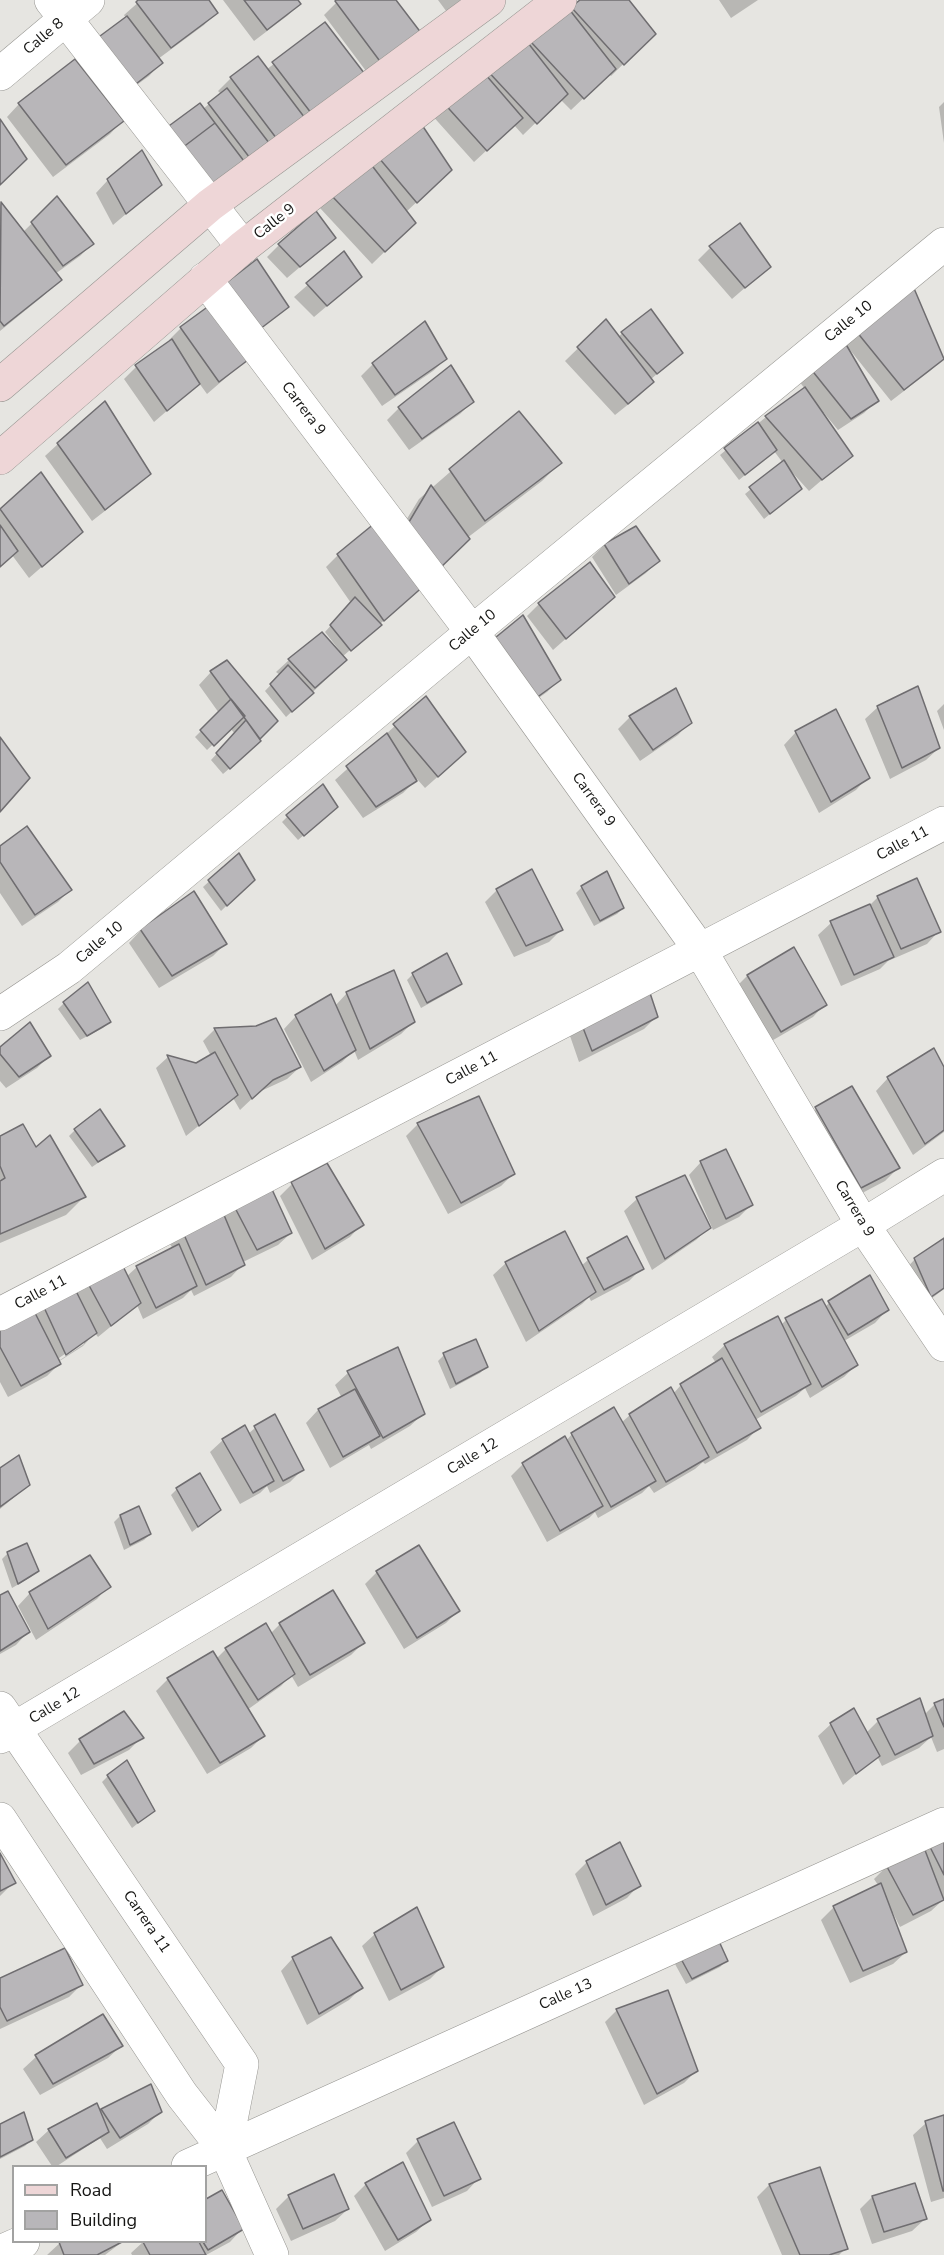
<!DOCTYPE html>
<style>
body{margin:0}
#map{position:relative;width:944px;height:2255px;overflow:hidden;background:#e6e5e1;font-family:"Nunito Sans",sans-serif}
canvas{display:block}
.legend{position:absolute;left:12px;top:2165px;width:195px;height:78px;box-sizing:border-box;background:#fff;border:2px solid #a2a2a1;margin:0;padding:8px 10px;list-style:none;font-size:18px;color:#161614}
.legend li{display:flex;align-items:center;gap:12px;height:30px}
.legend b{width:30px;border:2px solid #a2a2a1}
</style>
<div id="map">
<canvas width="944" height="2255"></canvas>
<ul class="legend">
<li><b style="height:8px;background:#eed6d7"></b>Road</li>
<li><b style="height:16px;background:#b8b6b9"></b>Building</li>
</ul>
</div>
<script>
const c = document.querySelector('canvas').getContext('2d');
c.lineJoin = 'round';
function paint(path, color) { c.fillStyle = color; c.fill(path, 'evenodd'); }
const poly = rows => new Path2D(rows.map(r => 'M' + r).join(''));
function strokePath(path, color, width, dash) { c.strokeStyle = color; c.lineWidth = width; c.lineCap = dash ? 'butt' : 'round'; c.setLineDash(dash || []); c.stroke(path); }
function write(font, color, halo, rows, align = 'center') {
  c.font = font + ' "Nunito Sans",sans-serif'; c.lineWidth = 5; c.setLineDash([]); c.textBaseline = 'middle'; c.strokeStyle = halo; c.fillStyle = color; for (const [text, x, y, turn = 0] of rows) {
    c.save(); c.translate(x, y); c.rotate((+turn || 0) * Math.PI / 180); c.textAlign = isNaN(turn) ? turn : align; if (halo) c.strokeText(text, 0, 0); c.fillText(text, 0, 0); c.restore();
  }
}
paint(poly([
 [141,0,207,0,216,12,204,25,158,59,161,63,149,76,119,98,126,18,124,15],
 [223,0,296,0,299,4,287,16,254,41],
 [339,0,394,0,411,50,372,79,324,15],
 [438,0,486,0,455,23],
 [582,0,627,0,654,34,611,76,609,74,571,110,560,99,523,135,514,125,474,162,430,113,529,46],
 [719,0,758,0,731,18],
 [325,24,369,81,243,177,203,109,221,94,218,91,231,78,257,58,266,70],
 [75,61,122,121,110,134,53,177,7,117,19,104],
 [944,102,944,143,939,107],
 [418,121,438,182,406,212,414,223,372,264,320,208],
 [108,180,160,185,113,225,96,193],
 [57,199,92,244,80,256,55,274,60,280,42,297,0,331,0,204,23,232],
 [334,238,287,278,267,257,279,245],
 [710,248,769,267,732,299,698,260],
 [344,253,361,277,314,317,294,297],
 [606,321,618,338,622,333,681,353,650,380,652,382,640,395,615,415,565,361],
 [181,328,250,357,207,394,199,383,154,422,124,379,136,367,170,342,169,340],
 [857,332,942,358,930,371,891,401,850,350,848,351,877,400,864,413,838,430,824,413,822,414,851,455,809,491,791,471,794,494,764,519,745,494,783,463,774,451,739,480,720,455,766,417,805,389,799,381],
 [446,359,433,371,382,406,361,376,373,364],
 [472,402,460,414,409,450,387,420,399,408],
 [518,413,560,463,542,481,467,538,412,596,342,657,333,673,286,717,265,691,280,675,276,672,289,660,339,650,325,632,351,603,326,567,338,555,394,540,419,499],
 [58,444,149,473,137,486,92,521,45,456],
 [40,475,68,544,29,578,12,555,0,566,0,510],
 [635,528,658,561,646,573,616,595,592,557,604,545],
 [613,597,553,650,527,616,539,604],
 [479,656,559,680,547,692,519,712],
 [227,662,276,721,254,747,223,774,211,760,235,734,230,728,207,750,195,737,219,713,199,685,211,672],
 [426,698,452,764,425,788,417,779,403,793,363,818,335,780],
 [944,704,944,730,937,711],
 [878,707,939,748,926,760,890,779,865,719],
 [630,717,690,722,678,735,640,761,618,729],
 [796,732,868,777,856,790,819,813,784,745],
 [330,813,298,840,282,822,288,816],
 [0,848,70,890,58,902,22,926,0,893],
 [238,855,253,880,221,911,203,887],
 [582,887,623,908,617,914,594,926,576,893],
 [497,890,561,930,549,942,514,957,485,902],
 [194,893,225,944,213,956,159,988,129,943,141,930],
 [878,897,939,931,927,944,888,961,880,969,841,986,818,935,831,923,869,906],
 [793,949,825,1004,813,1017,768,1043,735,988,747,976],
 [413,974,461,983,455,989,421,1008,407,980],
 [347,993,413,1022,401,1034,358,1060,354,1050,342,1062,311,1082,284,1029,296,1016,335,1006],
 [64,1003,109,1022,103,1028,80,1040,58,1009],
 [656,1017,644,1029,579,1062,569,1033,581,1021],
 [215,1029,300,1067,287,1079,259,1092,240,1110,233,1098,186,1136,156,1068,168,1057,196,1065,211,1056,203,1041],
 [0,1049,49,1056,37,1068,6,1088,0,1081],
 [944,1070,944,1132,913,1155,876,1091,888,1078],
 [852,1088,898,1168,885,1181,849,1200,803,1121,816,1109],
 [418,1124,513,1174,501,1186,448,1214,406,1136],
 [75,1130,123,1146,92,1167,69,1136],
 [0,1138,36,1150,84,1197,66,1215,0,1243],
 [701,1162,751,1205,739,1217,713,1230,689,1175],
 [684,1176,709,1228,696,1240,652,1270,624,1211,637,1199],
 [292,1184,362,1224,350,1237,312,1260,280,1196],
 [234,1205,291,1233,278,1245,243,1262,243,1264,231,1277,194,1296,191,1290,183,1298,143,1319,137,1305,98,1337,95,1333,83,1346,58,1362,59,1364,47,1376,8,1397,0,1382,0,1325,86,1279,126,1277,137,1267,173,1249,170,1244],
 [84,1341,84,1344,60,1360,59,1358],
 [627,1238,642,1268,629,1281,591,1301,589,1297,582,1304,526,1342,493,1275,506,1263,581,1266,588,1260],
 [944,1240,944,1289,919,1308,903,1272,915,1259],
 [829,1303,887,1310,875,1323,844,1341,856,1365,844,1377,810,1398,805,1388,796,1396,755,1420,759,1427,747,1440,705,1464,703,1462,695,1469,654,1493,649,1486,642,1493,598,1518,595,1512,589,1518,547,1542,511,1476,523,1464,566,1441,572,1434,621,1423,630,1415,673,1394,681,1385,716,1363,712,1357,725,1345,781,1325,786,1320,825,1307],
 [397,1349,423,1414,410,1426,371,1449,369,1445,330,1468,306,1423,318,1410,342,1398,335,1385,348,1373],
 [444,1355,486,1367,480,1373,450,1389,438,1361],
 [275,1416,302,1470,290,1482,270,1493,267,1486,260,1493,240,1504,210,1452,223,1440,248,1434,255,1428],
 [0,1470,29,1485,0,1509],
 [177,1489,215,1513,192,1532,171,1495],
 [120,1516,150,1534,144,1540,124,1550,114,1522],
 [8,1553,37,1571,31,1577,12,1588,2,1559],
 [377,1572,458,1611,446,1623,404,1649,365,1584],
 [109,1586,97,1599,36,1640,18,1606,30,1593],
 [0,1597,28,1632,16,1645,0,1654],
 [280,1624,363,1643,351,1655,298,1687,291,1675,281,1686,247,1710,263,1736,251,1748,207,1774,156,1691,168,1679,216,1659,226,1649,270,1634],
 [919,1700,924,1715,935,1704,944,1701,944,1749,937,1752,931,1737,919,1748,882,1766,877,1756,843,1785,818,1736,831,1724,866,1733,878,1721],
 [123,1713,142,1737,129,1750,81,1775,68,1753,80,1741],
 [108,1776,147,1816,132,1828,102,1782],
 [944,1837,944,1899,931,1911,900,1927,893,1913,891,1914,906,1952,893,1964,850,1983,821,1920,834,1907,878,1885,874,1879,887,1866],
 [0,1856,14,1882,0,1896],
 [587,1862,639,1885,627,1898,593,1916,575,1874],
 [375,1934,442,1967,430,1979,389,2001,362,1946],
 [293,1958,361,1988,349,2000,307,2025,281,1971],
 [681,1958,726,1961,720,1967,686,1984,675,1964],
 [0,1980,81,1985,69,1997,0,2029],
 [617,2010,696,2071,684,2083,644,2105,605,2022],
 [103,2016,121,2046,108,2058,40,2095,23,2069,36,2057],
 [102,2110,160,2112,148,2124,107,2149,100,2138,57,2166,52,2166,36,2142,49,2130],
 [944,2117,944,2198,931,2202,913,2135,926,2123],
 [0,2125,31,2140,25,2146,0,2159],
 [418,2141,479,2178,467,2191,432,2207,406,2153],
 [366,2184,429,2220,416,2232,385,2251,354,2196],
 [769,2185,846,2248,839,2255,782,2255,757,2197],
 [221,2192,242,2229,230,2242,206,2255,132,2255,131,2253,143,2242,206,2242,206,2200],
 [289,2196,348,2209,335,2221,291,2241,276,2209],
 [872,2197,925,2219,912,2231,872,2244,860,2209],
 [61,2242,122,2242,105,2255,47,2255]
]), '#0003');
const building = poly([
 [138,0,209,0,218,13,171,48,136,2,138,0],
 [244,0,298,0,301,4,267,30,244,0],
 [336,0,396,0,425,38,385,68,335,1,336,0],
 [580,0,629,0,656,34,624,65,571,7,580,0],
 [569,9,616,69,584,99,531,42,569,9],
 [127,16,163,63,132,87,96,39,127,16],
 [325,22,371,82,318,122,272,62,325,22],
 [521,34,568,94,537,124,483,66,521,34],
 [258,56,311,126,283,147,230,77,258,56],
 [75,59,124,121,66,165,18,103,75,59],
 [479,67,523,118,487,151,441,100,479,67],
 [227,88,276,152,256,166,208,103,227,88],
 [200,103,215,123,178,151,162,131,200,103],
 [0,119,27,159,0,185,0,119],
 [418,119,452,170,417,203,379,158,418,119],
 [215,123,247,165,210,193,178,151,215,123],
 [142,150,162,185,126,214,107,179,142,150],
 [370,163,416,223,385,252,331,195,370,163],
 [57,196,94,244,63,266,31,222,57,196],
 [1,202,62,280,4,326,0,321,1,202],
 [316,211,336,238,300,267,278,244,316,211],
 [740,223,771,267,745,288,709,246,740,223],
 [344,251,362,277,327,306,306,283,344,251],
 [257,259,289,307,260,329,226,283,257,259],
 [913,286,944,359,904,390,856,331,913,286],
 [217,300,252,357,219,382,180,327,217,300],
 [651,309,683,353,657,374,621,332,651,309],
 [606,319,654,382,628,404,577,347,606,319],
 [425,321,447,359,395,395,372,363,425,321],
 [172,339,200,384,167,411,135,365,172,339],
 [844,341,879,401,851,419,810,368,844,341],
 [451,365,474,402,422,439,398,407,451,365],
 [805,387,853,456,822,480,765,416,805,387],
 [105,401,151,474,105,510,57,443,105,401],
 [519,411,562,463,485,521,449,469,519,411],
 [758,422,777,450,745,475,724,448,758,422],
 [784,460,802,489,770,514,749,487,784,460],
 [41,472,83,532,42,567,0,509,41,472],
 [431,485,470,539,435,573,406,527,431,485],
 [375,523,426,584,384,621,337,554,375,523],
 [0,525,18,551,0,567,0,525],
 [636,526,660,561,629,584,604,544,636,526],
 [590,562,615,597,566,639,538,603,590,562],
 [355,597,382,625,351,651,330,625,355,597],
 [523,615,561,680,532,701,490,642,523,615],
 [322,632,347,660,315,688,288,659,322,632],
 [227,660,278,721,260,739,210,671,227,660],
 [288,665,314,693,292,712,270,684,288,665],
 [918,686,940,748,902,768,877,706,918,686],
 [676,688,692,723,653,750,629,716,676,688],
 [426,696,466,752,438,777,393,724,426,696],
 [231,699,245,716,214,746,200,730,231,699],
 [836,709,870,778,831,802,795,731,836,709],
 [246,720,261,741,230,769,216,753,246,720],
 [387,733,417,781,376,807,346,766,387,733],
 [0,737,30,778,0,812,0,737],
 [323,784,338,807,304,836,286,815,323,784],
 [27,826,72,890,35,915,0,862,0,846,27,826],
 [239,853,255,880,227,906,208,880,239,853],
 [532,869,563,930,526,946,496,889,532,869],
 [607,871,624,908,600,921,581,886,607,871],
 [917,878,941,932,901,949,877,896,917,878],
 [194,891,227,944,172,976,140,929,194,891],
 [870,904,894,957,854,975,830,921,870,904],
 [794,947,827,1005,781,1032,747,975,794,947],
 [447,953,462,984,427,1003,412,973,447,953],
 [394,970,415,1022,370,1049,346,992,394,970],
 [88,982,111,1022,87,1036,63,1002,88,982],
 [648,987,658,1017,592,1051,580,1020,648,987],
 [331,994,356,1050,324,1071,295,1015,331,994],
 [276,1018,301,1067,273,1080,252,1099,214,1028,256,1026,276,1018],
 [30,1022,51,1056,19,1077,0,1054,0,1047,30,1022],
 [934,1048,944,1067,944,1130,925,1144,887,1077,934,1048],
 [215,1052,238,1095,199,1126,167,1055,196,1063,215,1052],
 [852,1086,900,1168,861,1188,815,1107,852,1086],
 [479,1096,515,1174,461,1203,417,1123,479,1096],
 [100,1109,125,1146,98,1162,74,1129,100,1109],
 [23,1124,36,1147,50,1135,86,1197,0,1234,0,1181,5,1178,0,1166,0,1136,23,1124],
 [726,1149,753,1205,726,1219,700,1161,726,1149],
 [327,1163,364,1225,325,1249,291,1182,327,1163],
 [685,1175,711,1228,665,1259,636,1197,685,1175],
 [270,1185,292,1233,257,1250,233,1204,270,1185],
 [224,1215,245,1265,206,1285,182,1230,224,1215],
 [565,1231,596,1292,539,1331,505,1262,565,1231],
 [627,1236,644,1269,604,1290,587,1258,627,1236],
 [944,1238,944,1288,931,1297,914,1258,944,1238],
 [179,1244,197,1286,156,1308,136,1266,179,1244],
 [120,1260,141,1303,111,1326,85,1278,120,1260],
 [870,1275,889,1310,848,1335,828,1301,870,1275],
 [72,1283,97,1333,66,1355,42,1303,72,1283],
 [822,1299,858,1365,822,1387,785,1318,822,1299],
 [32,1307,61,1364,21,1386,0,1347,0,1324,32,1307],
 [778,1316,811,1384,761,1412,724,1344,778,1316],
 [476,1339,488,1367,456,1384,443,1353,476,1339],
 [398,1347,425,1414,383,1438,347,1371,398,1347],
 [722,1358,761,1428,717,1453,680,1384,722,1358],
 [671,1387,709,1457,666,1482,629,1414,671,1387],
 [355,1389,380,1436,343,1457,318,1409,355,1389],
 [614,1407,656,1481,611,1507,571,1433,614,1407],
 [275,1414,304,1470,283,1481,254,1426,275,1414],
 [245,1425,274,1481,253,1493,222,1439,245,1425],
 [565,1436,603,1506,560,1531,522,1463,565,1436],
 [19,1455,30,1485,0,1507,0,1468,19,1455],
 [200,1473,221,1510,198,1527,176,1488,200,1473],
 [139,1506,151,1534,130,1545,120,1515,139,1506],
 [27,1543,39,1571,18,1584,7,1552,27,1543],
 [419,1545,460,1611,417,1638,376,1571,419,1545],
 [90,1555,111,1587,48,1629,29,1592,90,1555],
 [333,1590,365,1643,310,1675,279,1623,333,1590],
 [8,1591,30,1632,0,1651,0,1595,8,1591],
 [266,1623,295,1674,258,1700,225,1648,266,1623],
 [213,1651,265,1736,220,1763,167,1678,213,1651],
 [920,1698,933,1736,895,1755,877,1719,920,1698],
 [944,1699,944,1727,934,1703,944,1699],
 [854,1708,880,1756,856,1774,830,1723,854,1708],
 [124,1711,144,1738,94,1764,79,1739,124,1711],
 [127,1760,155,1811,138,1823,107,1775,127,1760],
 [944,1835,944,1875,928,1843,944,1835],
 [620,1842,641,1886,606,1905,586,1861,620,1842],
 [923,1845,944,1900,913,1915,886,1865,923,1845],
 [0,1853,16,1883,0,1891,0,1853],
 [881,1883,907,1952,863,1971,833,1906,881,1883],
 [417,1907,444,1967,401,1990,374,1933,417,1907],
 [331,1937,363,1988,319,2014,292,1957,331,1937],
 [718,1939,728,1961,692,1979,680,1957,718,1939],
 [65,1948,83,1985,7,2021,0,2007,0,1978,65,1948],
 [668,1990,698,2071,657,2094,616,2009,668,1990],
 [103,2014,123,2046,53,2084,35,2055,103,2014],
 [151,2084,162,2112,120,2138,101,2109,151,2084],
 [97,2103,109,2132,66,2158,48,2129,97,2103],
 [24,2112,33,2140,0,2157,0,2124,24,2112],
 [944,2115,944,2191,943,2191,925,2121,944,2115],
 [454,2122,481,2179,444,2196,417,2139,454,2122],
 [403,2162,431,2220,398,2240,365,2183,403,2162],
 [820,2167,848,2249,829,2255,800,2255,769,2184,820,2167],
 [334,2174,349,2209,303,2229,288,2195,334,2174],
 [915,2183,927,2219,884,2232,872,2196,915,2183],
 [222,2190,244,2229,208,2250,203,2242,206,2242,206,2199,222,2190],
 [59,2242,122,2242,97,2255,64,2255,59,2242],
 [143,2242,199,2242,206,2255,150,2255,143,2242]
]);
paint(building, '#b8b6b9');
strokePath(building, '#6f6d70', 1.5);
const street = poly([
 [51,0,243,247],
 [0,74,88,0],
 [205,279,472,632,700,950,863,1225,944,1345],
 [0,1014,69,968,472,632,944,244],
 [0,1314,944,823],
 [0,1708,242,2064,225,2150],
 [0,1737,863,1225,944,1175],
 [0,1819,182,2095,225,2150,272,2255],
 [188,2166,944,1824],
 [0,2252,23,2242]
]);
const secondary = poly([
 [0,385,210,205,489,0],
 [0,458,243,247,560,0]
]);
strokePath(street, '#969591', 34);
strokePath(secondary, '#969591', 34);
strokePath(street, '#fff', 33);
strokePath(secondary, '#eed6d7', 33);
write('15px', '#161614', '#fff', [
 ["Calle 8",44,37,-40],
 ["Calle 9",275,222,-38],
 ["Calle 10",849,322,-39],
 ["Carrera 9",303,409,53],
 ["Calle 10",473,631,-40],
 ["Carrera 9",593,800,54],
 ["Calle 11",903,844,-28],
 ["Calle 10",100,943,-40],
 ["Calle 11",472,1069,-28],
 ["Carrera 9",854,1209,59],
 ["Calle 11",41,1293,-28],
 ["Calle 12",473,1457,-31],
 ["Calle 12",55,1706,-31],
 ["Carrera 11",146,1922,56],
 ["Calle 13",566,1995,-24]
]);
</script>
